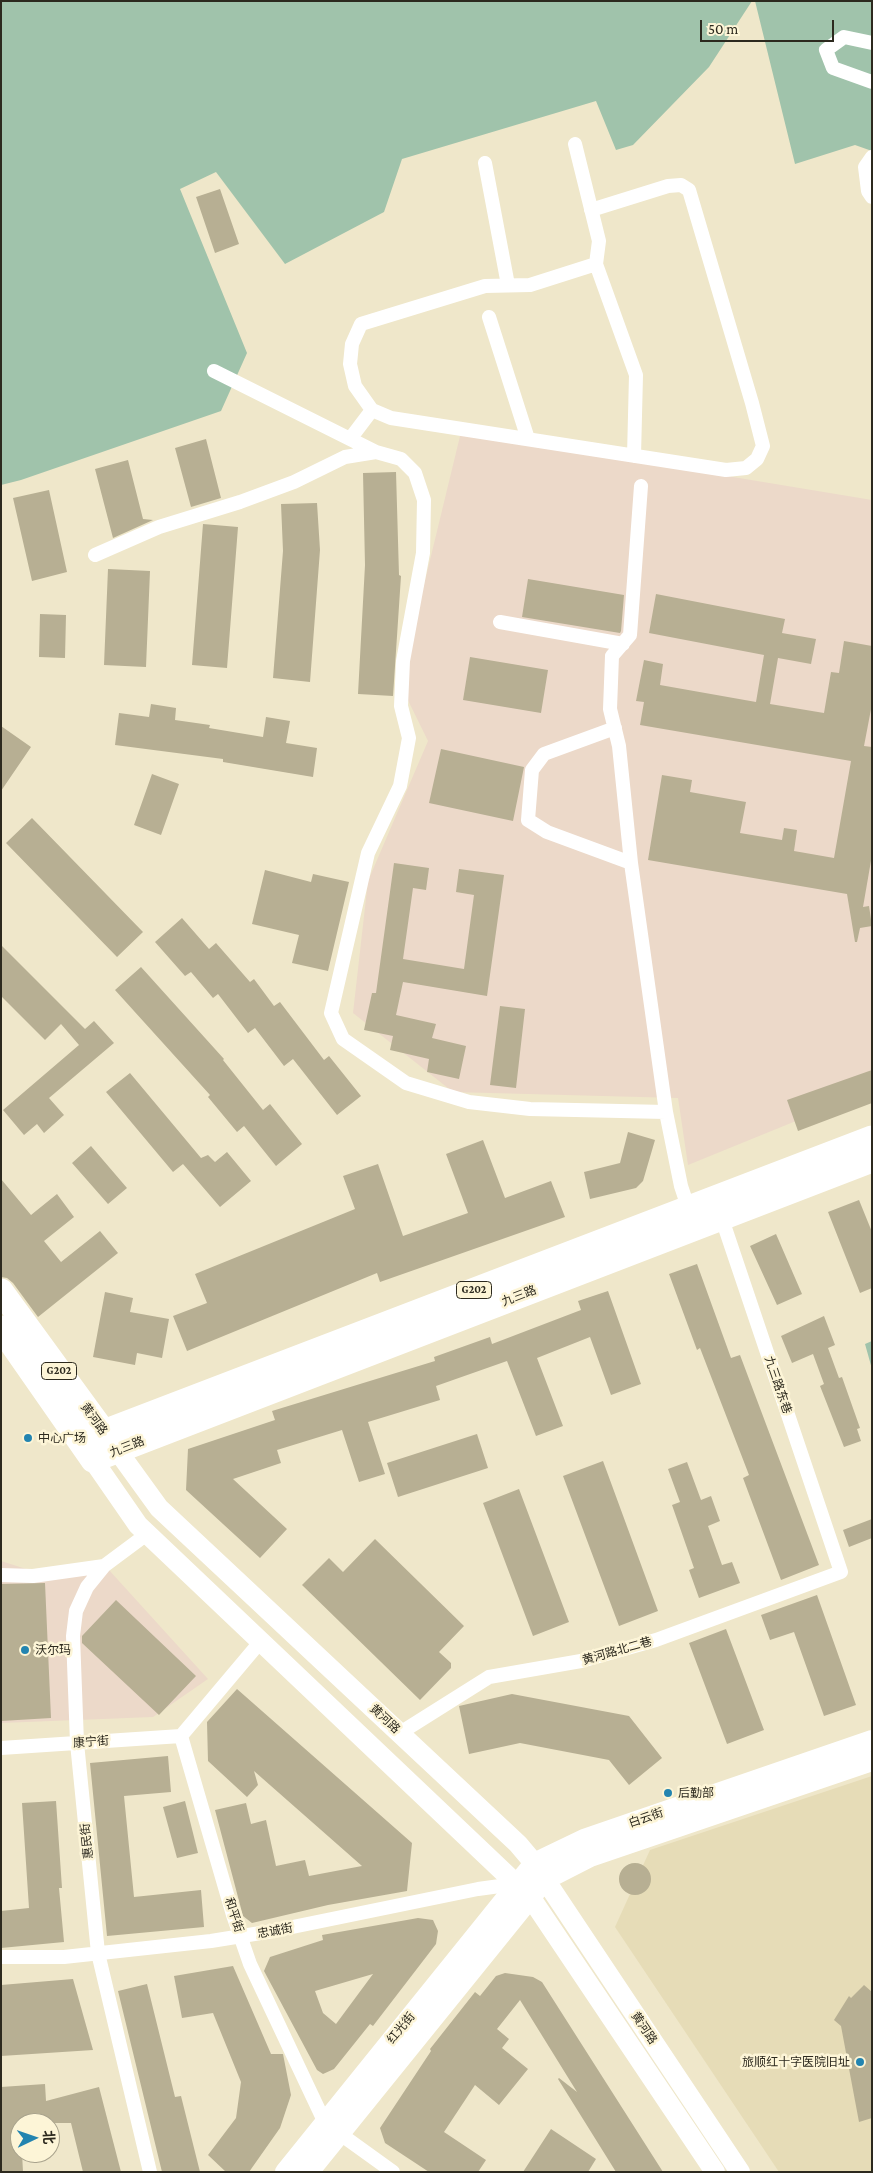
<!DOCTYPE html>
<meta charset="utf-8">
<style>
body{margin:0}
#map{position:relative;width:873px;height:2173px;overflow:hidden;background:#efe7ca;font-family:"Crimson Pro","Noto Sans SC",serif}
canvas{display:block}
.frame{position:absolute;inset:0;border:2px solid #2c291e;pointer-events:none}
.north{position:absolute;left:10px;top:2113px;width:50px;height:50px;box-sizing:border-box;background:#fdf5d7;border:1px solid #a9a38d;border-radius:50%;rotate:87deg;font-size:14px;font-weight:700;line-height:20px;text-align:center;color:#2c291e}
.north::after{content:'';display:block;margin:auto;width:18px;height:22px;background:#2384b0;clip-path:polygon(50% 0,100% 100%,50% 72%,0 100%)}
.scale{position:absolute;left:700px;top:20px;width:134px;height:22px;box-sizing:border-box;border:2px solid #2c291e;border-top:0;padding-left:6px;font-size:15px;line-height:18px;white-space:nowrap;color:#2c291e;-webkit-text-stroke:4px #fdf5d7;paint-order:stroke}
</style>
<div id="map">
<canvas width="873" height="2173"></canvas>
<div class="frame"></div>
<div class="north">北</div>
<div class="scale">50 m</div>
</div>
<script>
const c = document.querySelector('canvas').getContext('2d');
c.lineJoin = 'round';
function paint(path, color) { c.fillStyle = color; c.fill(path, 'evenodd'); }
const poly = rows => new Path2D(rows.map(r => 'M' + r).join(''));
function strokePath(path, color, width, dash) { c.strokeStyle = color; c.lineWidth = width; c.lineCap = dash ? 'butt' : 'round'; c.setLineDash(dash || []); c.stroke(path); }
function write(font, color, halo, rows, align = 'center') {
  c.font = font + ' "Crimson Pro","Noto Sans SC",serif'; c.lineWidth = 5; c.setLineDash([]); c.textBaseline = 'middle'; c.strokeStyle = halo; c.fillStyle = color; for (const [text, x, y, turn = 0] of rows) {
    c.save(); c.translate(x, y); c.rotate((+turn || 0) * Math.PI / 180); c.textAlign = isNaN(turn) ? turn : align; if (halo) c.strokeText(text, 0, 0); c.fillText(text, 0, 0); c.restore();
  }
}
paint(poly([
 [461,432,872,500,872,1090,688,1165,678,1098,453,1092,353,1013,368,881,428,741,400,684],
 [1,1561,51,1577,109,1570,208,1679,153,1717,1,1723]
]), '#ecd9c9');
paint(poly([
 [872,1776,872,2172,779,2172,615,1927,650,1850]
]), '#e6dcb7');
paint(poly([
 [1,1,752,1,709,67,633,145,616,150,596,101,402,159,384,212,285,264,216,172,180,189,247,353,221,411,21,480,1,485],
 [755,1,872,1,872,151,855,145,795,164],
 [872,1341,872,1369,865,1344]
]), '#a0c3ab');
paint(poly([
 [220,189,239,244,215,253,196,197],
 [206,439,221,498,191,507,175,448],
 [128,460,143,519,153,520,113,538,95,469],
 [396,472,399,575,401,576,393,696,358,694,365,565,363,473],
 [49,490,67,572,32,581,13,498],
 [317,503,320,550,310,682,273,678,283,551,281,504],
 [203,524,238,527,227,668,192,665],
 [108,569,150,571,146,667,104,665],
 [528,579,624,595,621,631,620,633,522,617],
 [656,594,785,619,782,633,816,639,811,664,778,658,770,704,824,713,831,672,839,673,844,641,872,646,872,704,864,746,872,747,872,855,863,907,869,906,872,926,860,928,857,942,855,942,847,894,648,860,662,775,692,780,690,792,746,802,740,833,782,840,784,828,797,830,794,851,834,858,851,761,640,725,644,702,636,701,644,660,663,664,660,685,756,702,764,655,649,633],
 [40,614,66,615,65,658,39,657],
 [470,657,548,670,541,713,463,700],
 [151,704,176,708,175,720,210,725,209,728,263,737,266,717,290,721,286,743,317,748,313,777,223,762,223,759,115,745,119,713,149,717],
 [1,726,31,747,1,791],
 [441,749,524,767,513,821,429,803],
 [152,774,179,784,161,835,134,825],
 [32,818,143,932,117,957,6,843],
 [394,863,429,868,426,890,413,888,403,959,464,969,474,895,456,892,459,869,504,875,487,996,403,982,396,1015,436,1024,432,1038,466,1046,459,1079,427,1072,429,1059,390,1050,393,1036,364,1030,372,993,376,993],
 [265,870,311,882,313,874,349,882,328,971,292,963,299,935,252,924],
 [182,918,209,949,216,943,250,982,254,979,274,1006,280,1002,324,1060,329,1056,361,1096,337,1115,293,1059,284,1066,255,1028,248,1033,218,994,213,998,191,972,185,976,155,942],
 [1,945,85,1029,94,1021,114,1043,49,1098,64,1115,44,1133,37,1124,24,1135,3,1110,79,1045,61,1024,45,1040,1,996],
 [141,967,224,1059,223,1060,263,1110,270,1104,302,1144,276,1166,244,1126,237,1132,208,1097,210,1095,115,990],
 [500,1006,525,1009,516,1088,490,1085],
 [872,1070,872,1103,798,1131,787,1100],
 [130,1073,201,1158,208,1155,215,1162,227,1152,251,1181,220,1207,183,1164,173,1172,106,1092],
 [628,1132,655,1140,643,1181,636,1188,590,1199,584,1172,620,1163],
 [483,1140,505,1198,551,1181,565,1217,380,1282,377,1273,187,1351,173,1316,207,1303,195,1274,355,1209,343,1176,378,1164,403,1236,468,1213,446,1154],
 [91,1146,127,1188,108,1204,72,1163],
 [1,1179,31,1215,57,1194,74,1217,44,1241,61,1262,100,1231,118,1253,38,1317,13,1283,7,1278,1,1277],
 [859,1200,872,1232,872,1288,860,1293,828,1212],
 [776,1234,802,1294,777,1305,750,1246],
 [697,1264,731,1358,740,1355,819,1565,781,1580,743,1478,749,1475,700,1348,697,1350,669,1274],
 [608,1291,641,1384,611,1395,590,1337,537,1358,563,1426,536,1436,507,1361,436,1386,440,1400,368,1422,385,1474,359,1482,342,1430,277,1450,281,1463,233,1479,287,1529,260,1558,186,1490,188,1449,275,1420,272,1411,435,1361,434,1357,490,1337,492,1344,581,1310,578,1301],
 [105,1292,133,1298,130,1312,169,1319,162,1358,137,1353,135,1365,93,1357],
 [824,1316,835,1345,828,1348,839,1378,842,1377,860,1428,857,1429,861,1441,844,1447,820,1386,824,1384,813,1354,792,1363,781,1336],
 [477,1434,488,1468,398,1497,387,1463],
 [603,1461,658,1611,619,1626,563,1476],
 [687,1462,701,1500,711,1496,720,1521,708,1526,722,1565,732,1562,740,1583,699,1598,689,1570,694,1568,672,1505,680,1502,668,1469],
 [519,1489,569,1622,533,1636,483,1503],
 [872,1519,872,1538,849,1547,843,1530],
 [375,1539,464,1626,439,1652,451,1663,451,1668,420,1700,302,1585,329,1558,343,1572],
 [45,1583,51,1718,1,1721,1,1584],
 [817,1595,856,1705,824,1716,794,1632,770,1640,761,1615],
 [116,1600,196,1676,159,1715,82,1643,82,1636],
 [726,1629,764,1730,727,1744,689,1643],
 [237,1689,412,1843,407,1891,328,1905,252,1923,243,1916,215,1810,246,1803,251,1824,266,1820,276,1866,305,1860,309,1876,362,1866,254,1771,258,1785,247,1797,208,1761,207,1722],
 [512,1694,629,1716,662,1758,629,1785,609,1760,520,1743,469,1754,459,1706],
 [168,1756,171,1792,124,1796,134,1897,201,1890,204,1927,107,1936,90,1763],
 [56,1801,62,1888,59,1888,64,1942,1,1948,1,1911,29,1908,22,1803],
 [185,1801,198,1853,177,1858,163,1807],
 '619 1879a16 16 0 1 1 32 0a16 16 0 1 1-32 0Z',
 [418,1918,433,1920,438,1931,436,1944,373,2026,370,2024,334,2069,323,2074,317,2070,264,1971,270,1957,323,1940,322,1935],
 [373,1974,336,2024,323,2013,315,1991],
 [233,1966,271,2054,283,2054,291,2095,280,2128,249,2172,226,2172,208,2155,236,2118,241,2082,213,2013,182,2018,174,1976],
 [505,1973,533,1977,542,1982,663,2172,616,2172,558,2079,559,2078,577,2092,520,2000,497,2029,509,2039,502,2048,528,2069,499,2105,475,2085,444,2132,486,2160,478,2172,429,2172,385,2143,380,2128,431,2051,430,2049,475,1992,480,1996,496,1976],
 [73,1979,93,2050,1,2056,1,1985],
 [147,1984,175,2097,181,2096,200,2172,162,2172,118,1991],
 [864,1985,872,1992,872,2118,859,2122,841,2026,834,2020,849,1996,851,1998],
 [45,2084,46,2101,99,2087,121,2172,83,2172,71,2123,20,2123,20,2153,22,2153,23,2172,1,2172,1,2087],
 [551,2129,596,2159,588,2172,523,2172]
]), '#b7af93');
strokePath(poly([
 [872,43,844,37,826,50,833,68,872,82],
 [575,144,599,241,596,264,636,375,634,456],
 [872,157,865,167,868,191,872,197],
 [485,163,508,285],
 [591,210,668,186,681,185,689,190,752,403,763,446,757,459,746,468,726,470,391,418,372,410,355,386,350,364,352,344,361,324,485,286,530,285,596,264],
 [489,317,528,439],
 [214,371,376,452],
 [350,439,372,410],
 [641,486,630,635,612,656,610,709,619,746,631,863,666,1112],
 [95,555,159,527,240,502,294,482,345,457,376,452,401,459,415,473,424,500,423,553,403,661,401,706,409,738,400,786,368,853,331,1013,343,1039,406,1083,469,1102,530,1109,666,1112,681,1186,690,1213],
 [500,622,623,644],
 [615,728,544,754,532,770,528,820,547,832,631,863],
 [147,1534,104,1566,87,1587,76,1611,73,1636,77,1743,98,1953,150,2172],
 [1,1575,33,1576,104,1566],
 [261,1641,181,1736,233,1915,250,1964,325,2123,393,2172],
 [400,1733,489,1677,581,1661,656,1640,841,1572,720,1213],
 [1,1748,181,1736],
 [1,1957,64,1957,211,1941,273,1931,478,1889,522,1883]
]), '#fff', 14);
strokePath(poly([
 [117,1450,159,1508,518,1844,534,1863,740,2172],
 [93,1460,138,1525,531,1898,715,2172],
 [285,2172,534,1863,584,1839,872,1740],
 [309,2172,545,1880,590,1857,872,1761]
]), '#fff', 20);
strokePath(poly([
 [1,1291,114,1446],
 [1,1328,93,1460],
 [93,1460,104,1432,872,1138],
 [93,1460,872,1160]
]), '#fff', 25);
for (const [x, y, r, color] of [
 [28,1438,5,"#2384b0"],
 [25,1650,5,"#2384b0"],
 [668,1793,5,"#2384b0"],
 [860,2062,5,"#2384b0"]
]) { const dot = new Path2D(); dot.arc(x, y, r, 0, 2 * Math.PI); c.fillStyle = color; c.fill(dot); strokePath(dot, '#fdf5d7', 2); }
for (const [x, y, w] of [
 [474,1290,35],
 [59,1371,35]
]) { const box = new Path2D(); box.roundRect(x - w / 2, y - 8.5, w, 17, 4); c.fillStyle = '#fdf5d7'; c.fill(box); strokePath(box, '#2c291e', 1); }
write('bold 11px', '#2c291e', null, [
 ["G202",474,1290],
 ["G202",59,1371]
]);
write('12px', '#2c291e', '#fdf5d7', [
 ["九三路",519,1296,-21],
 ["九三路东巷",778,1385,71],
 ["黄河路",94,1419,54],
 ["九三路",127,1447,-21],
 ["黄河路北二巷",617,1651,-16],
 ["黄河路",385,1719,43],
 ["康宁街",91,1742,-4],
 ["白云街",646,1818,-19],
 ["惠民街",87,1841,-96],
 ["和平街",234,1915,72],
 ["忠诚街",275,1931,-10],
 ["红光街",401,2028,-51],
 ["黄河路",644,2028,56]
]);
write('12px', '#2c291e', '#fdf5d7', [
 ["中心广场",38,1438],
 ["沃尔玛",35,1650],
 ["后勤部",678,1793],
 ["旅顺红十字医院旧址",850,2062,"right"]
], 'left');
</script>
